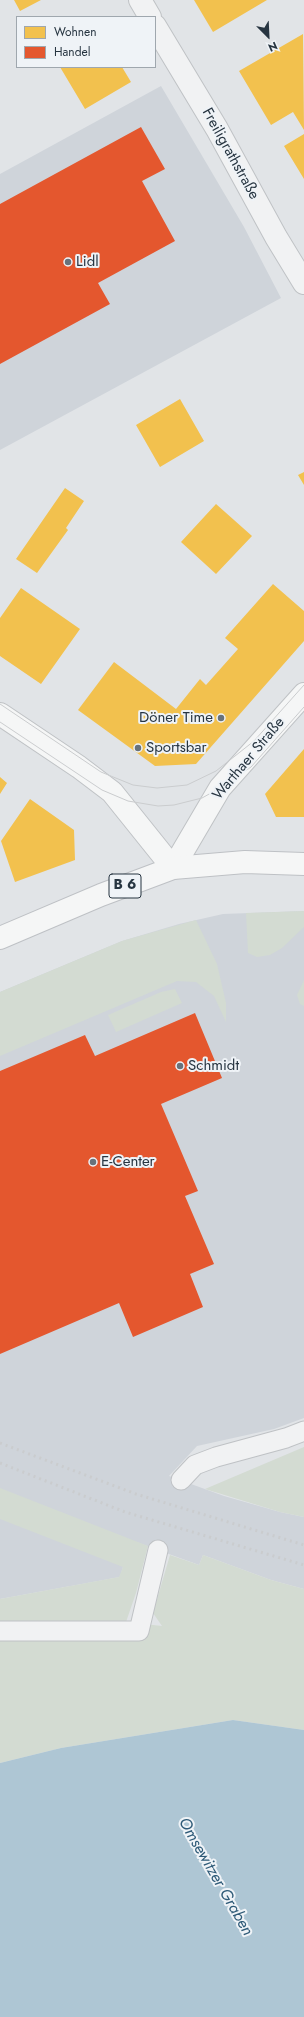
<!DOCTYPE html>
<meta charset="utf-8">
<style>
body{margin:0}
#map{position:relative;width:304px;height:2017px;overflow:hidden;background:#e1e4e7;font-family:Jost,sans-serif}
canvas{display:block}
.legend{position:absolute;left:16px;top:16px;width:140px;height:52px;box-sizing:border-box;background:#eff3f7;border:1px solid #9fa7ae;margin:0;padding:5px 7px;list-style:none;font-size:12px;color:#273541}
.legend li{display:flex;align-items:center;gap:8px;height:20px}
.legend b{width:20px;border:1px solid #9fa7ae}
.north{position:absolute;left:248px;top:16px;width:40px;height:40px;-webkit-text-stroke:3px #eff3f7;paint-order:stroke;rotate:156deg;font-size:11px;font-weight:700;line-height:16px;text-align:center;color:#273541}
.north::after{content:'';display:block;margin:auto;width:14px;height:18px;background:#273541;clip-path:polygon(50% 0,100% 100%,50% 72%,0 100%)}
</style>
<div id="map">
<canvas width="304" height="2017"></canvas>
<ul class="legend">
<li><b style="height:11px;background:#f2c14e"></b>Wohnen</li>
<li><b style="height:11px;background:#e4572e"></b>Handel</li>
</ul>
<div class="north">N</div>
</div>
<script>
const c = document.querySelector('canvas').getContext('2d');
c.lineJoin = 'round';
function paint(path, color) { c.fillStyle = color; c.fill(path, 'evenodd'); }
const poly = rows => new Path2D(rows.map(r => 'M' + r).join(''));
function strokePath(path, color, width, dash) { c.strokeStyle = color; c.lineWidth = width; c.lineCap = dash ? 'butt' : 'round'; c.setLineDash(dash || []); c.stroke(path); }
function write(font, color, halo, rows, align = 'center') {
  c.font = font + ' Jost,sans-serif'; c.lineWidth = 4; c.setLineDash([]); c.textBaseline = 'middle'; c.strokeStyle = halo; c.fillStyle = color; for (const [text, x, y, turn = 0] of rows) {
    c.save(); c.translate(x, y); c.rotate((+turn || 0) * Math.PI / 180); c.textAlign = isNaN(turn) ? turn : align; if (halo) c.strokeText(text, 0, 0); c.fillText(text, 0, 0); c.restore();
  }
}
paint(poly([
 [161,86,244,227,281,298,0,450,0,174],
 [304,911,304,1418,274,1429,197,1446,169,1476,224,1496,280,1512,304,1517,304,1589,271,1580,203,1555,199,1565,125,1538,123,1567,120,1577,0,1599,0,992,122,941,179,924,223,914]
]), '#cfd4da');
paint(poly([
 [304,911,304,927,282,948,270,955,257,957,248,953,246,913],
 [196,920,217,964,226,1003,226,1022,214,996,196,982,177,981,0,1056,0,992,122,941],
 [304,980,304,1006,300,1004,297,995],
 [175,989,182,1003,116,1032,108,1015,161,992],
 [304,1447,304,1517,280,1512,205,1489],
 [0,1488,148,1546,136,1593,126,1622,162,1626,153,1613,170,1555,199,1565,203,1555,271,1580,304,1589,304,1730,233,1720,61,1748,0,1763,0,1599,119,1577,123,1567,0,1519]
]), '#d3dbd2');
paint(poly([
 [233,1720,304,1730,304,2017,0,2017,0,1763,61,1748]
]), '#aec6d4');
paint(poly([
 [14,0,41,0,20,11],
 [194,0,267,0,213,32],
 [303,34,304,130,293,112,271,125,239,71],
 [60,67,122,67,131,82,85,109],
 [304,134,304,179,284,146],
 [180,399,204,441,160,467,136,425],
 [304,472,304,485,298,475],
 [65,488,84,501,66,528,68,530,37,573,16,559],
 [216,504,252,536,216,574,181,542],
 [273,584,304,611,304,641,196,764,155,766,78,710,114,662,176,709,200,679,206,685,238,649,225,638],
 [21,588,80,629,41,684,0,656,0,618],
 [304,749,304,817,276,817,265,794],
 [0,777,7,783,0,794],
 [30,799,74,830,75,860,15,882,1,841]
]), '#f2c14e');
paint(poly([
 [141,127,165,169,142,181,175,241,98,283,110,304,0,364,0,204],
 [195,1013,222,1078,161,1104,198,1191,185,1196,214,1264,190,1274,203,1307,133,1337,119,1303,0,1354,0,1071,85,1035,95,1056]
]), '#e4572e');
const lane = poly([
 [181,1480,195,1465,216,1457,286,1438,304,1431],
 [0,1631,139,1631,158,1550]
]);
const street = poly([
 [140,0,150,17],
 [155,26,217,129,276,237,304,283]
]);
const secondary = poly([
 [0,714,79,767,112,792,173,868,220,788,304,694]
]);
const primary = poly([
 [0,938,101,895,173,868,245,862,304,864]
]);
strokePath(lane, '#bfc2c5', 21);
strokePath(street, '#bfc2c5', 24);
strokePath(secondary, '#bfc2c5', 24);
strokePath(primary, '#bec1c5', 24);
strokePath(lane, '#f1f2f3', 19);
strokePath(street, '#f1f2f3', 22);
strokePath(secondary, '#f5f6f6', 22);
strokePath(primary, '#f5f6f6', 22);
strokePath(poly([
 [0,704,101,772,133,785,157,788,187,785,216,771,254,741,304,685],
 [0,722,102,790,128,801,158,806,174,805,202,798,220,788,251,767,304,707]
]), '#caccce', 1);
strokePath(poly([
 [0,1443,136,1494,304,1545],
 [0,1463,125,1512,304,1565]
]), '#caccce', 3, [2, 4]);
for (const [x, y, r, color] of [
 [68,262,4,"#68727b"],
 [221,718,4,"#68727b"],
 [138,748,4,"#68727b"],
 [180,1066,4,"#68727b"],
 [93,1162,4,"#68727b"]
]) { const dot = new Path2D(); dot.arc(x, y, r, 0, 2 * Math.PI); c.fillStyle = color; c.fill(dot); strokePath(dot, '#eff3f7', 1.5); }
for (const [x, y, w] of [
 [125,886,32]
]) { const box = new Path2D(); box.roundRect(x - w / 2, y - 12, w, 24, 3); c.fillStyle = '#eff3f7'; c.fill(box); strokePath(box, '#273541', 1); }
write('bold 14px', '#273541', null, [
 ["B 6",125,886]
]);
write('15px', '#273541', '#eff3f7', [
 ["Freiligrathstraße",230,154,61],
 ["Warthaer Straße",249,759,-50]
]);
write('15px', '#273541', '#eff3f7', [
 ["Lidl",76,262],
 ["Döner Time",213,718,"right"],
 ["Sportsbar",146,748],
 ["Schmidt",188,1066],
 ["E-Center",101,1162]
], 'left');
write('italic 16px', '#2f5b78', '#eff3f7', [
 ["Omsewitzer Graben",215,1877,60]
]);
</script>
